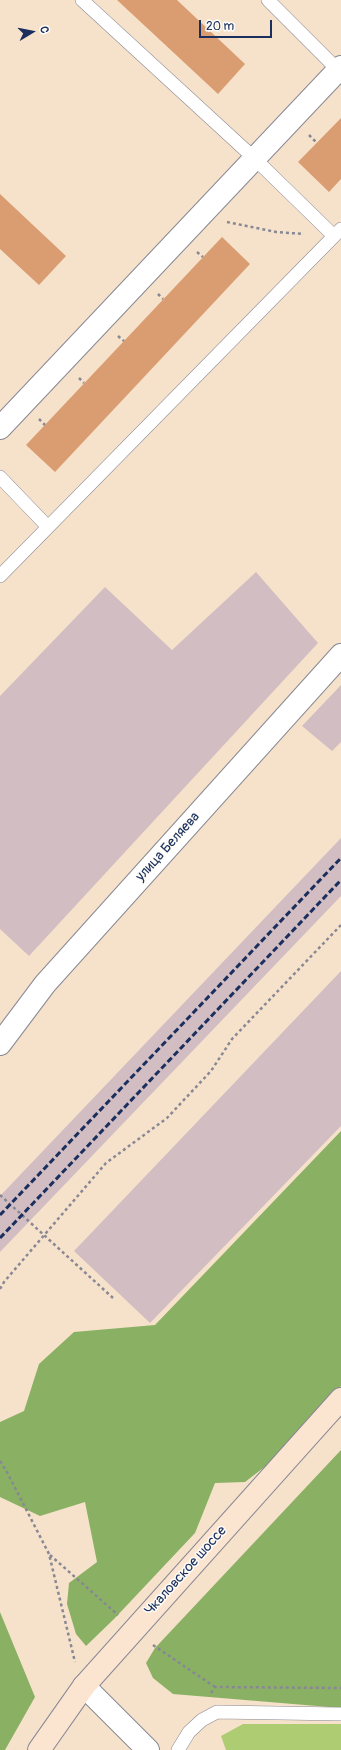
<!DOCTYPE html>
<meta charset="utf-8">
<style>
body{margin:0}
#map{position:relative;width:341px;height:1750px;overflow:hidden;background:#f6e2ca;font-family:Pangolin,sans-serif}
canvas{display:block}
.north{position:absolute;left:12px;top:12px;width:40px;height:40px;-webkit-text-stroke:3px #fdfcf7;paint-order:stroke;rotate:80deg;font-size:11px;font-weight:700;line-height:16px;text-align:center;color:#1b2f5e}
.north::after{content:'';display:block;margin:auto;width:14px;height:18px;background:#1b2f5e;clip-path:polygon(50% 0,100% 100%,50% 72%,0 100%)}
.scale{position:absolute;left:199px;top:20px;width:73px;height:18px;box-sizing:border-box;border:2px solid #1b2f5e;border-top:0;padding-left:5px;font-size:12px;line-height:14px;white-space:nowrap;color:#1b2f5e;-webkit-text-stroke:3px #fdfcf7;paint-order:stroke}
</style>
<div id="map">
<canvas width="341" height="1750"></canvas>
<div class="north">С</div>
<div class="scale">20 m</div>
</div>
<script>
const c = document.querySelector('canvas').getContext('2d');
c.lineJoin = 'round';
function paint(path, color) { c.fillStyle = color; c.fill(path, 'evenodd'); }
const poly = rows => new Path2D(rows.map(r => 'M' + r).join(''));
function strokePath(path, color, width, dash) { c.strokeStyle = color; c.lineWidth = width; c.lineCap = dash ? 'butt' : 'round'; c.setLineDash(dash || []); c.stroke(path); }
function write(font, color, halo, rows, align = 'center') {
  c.font = font + ' Pangolin,sans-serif'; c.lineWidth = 3; c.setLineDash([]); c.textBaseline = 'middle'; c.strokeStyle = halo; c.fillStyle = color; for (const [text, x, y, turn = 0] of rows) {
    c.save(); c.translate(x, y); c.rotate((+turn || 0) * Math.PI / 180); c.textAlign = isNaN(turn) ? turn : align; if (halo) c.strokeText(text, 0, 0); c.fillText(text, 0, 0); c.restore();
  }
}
paint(poly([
 [256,572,318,643,29,956,0,929,0,696,105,587,172,650],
 [341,685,341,742,332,751,302,726],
 [341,838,341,896,0,1252,0,1196],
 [341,971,341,1126,150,1323,74,1251]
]), '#d2bec2');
paint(poly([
 [243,1724,341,1724,341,1750,226,1750,221,1736]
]), '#aecc72');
paint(poly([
 [341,1131,341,1386,271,1462,245,1482,215,1483,195,1533,114,1619,86,1646,76,1634,67,1604,69,1583,97,1562,85,1502,40,1516,0,1497,0,1422,24,1411,39,1364,74,1332,155,1325],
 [341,1450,341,1708,173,1694,153,1678,146,1663,155,1648],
 [0,1612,35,1697,5,1750,0,1750]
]), '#8ab064');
paint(poly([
 [117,0,177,0,245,64,218,94],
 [341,118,341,179,329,192,298,162],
 [0,194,66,256,39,285,0,249],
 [222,237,250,264,55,472,26,445]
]), '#da9d72');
const lane = poly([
 [82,0,254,158,334,236],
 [268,0,338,70],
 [0,477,48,527],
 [0,576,341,229],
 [178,1750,189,1732,202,1720,217,1712,341,1714]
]);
const street = poly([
 [0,428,341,67],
 [0,1044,45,984,341,655],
 [84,1686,148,1750]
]);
const secondary = poly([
 [39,1750,84,1686,341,1399]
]);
strokePath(lane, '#888894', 14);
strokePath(street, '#888894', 24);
strokePath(secondary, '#888894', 24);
strokePath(poly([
 [309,135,317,143],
 [227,222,276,232,304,234],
 [197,252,203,257],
 [158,294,163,299],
 [118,336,124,341],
 [79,378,84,383],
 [39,419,45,425],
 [0,1195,113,1298],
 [0,1289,4,1282,106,1163,167,1118,211,1071,232,1039,341,925],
 [0,1461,7,1472,49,1554,75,1662],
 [50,1555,118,1615],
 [153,1645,215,1687],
 [211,1693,215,1687,341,1688]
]), '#888894', 2.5, [3, 3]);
strokePath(lane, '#fff', 13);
strokePath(street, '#fff', 22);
strokePath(secondary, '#fce5d0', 22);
strokePath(poly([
 [0,1215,341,858],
 [0,1238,341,880]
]), '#1b2f5e', 3, [6, 3]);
write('14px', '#1b2f5e', '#fdfcf7', [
 ["улица Беляева",168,847,-48],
 ["Чкаловское шоссе",186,1571,-48]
]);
</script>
